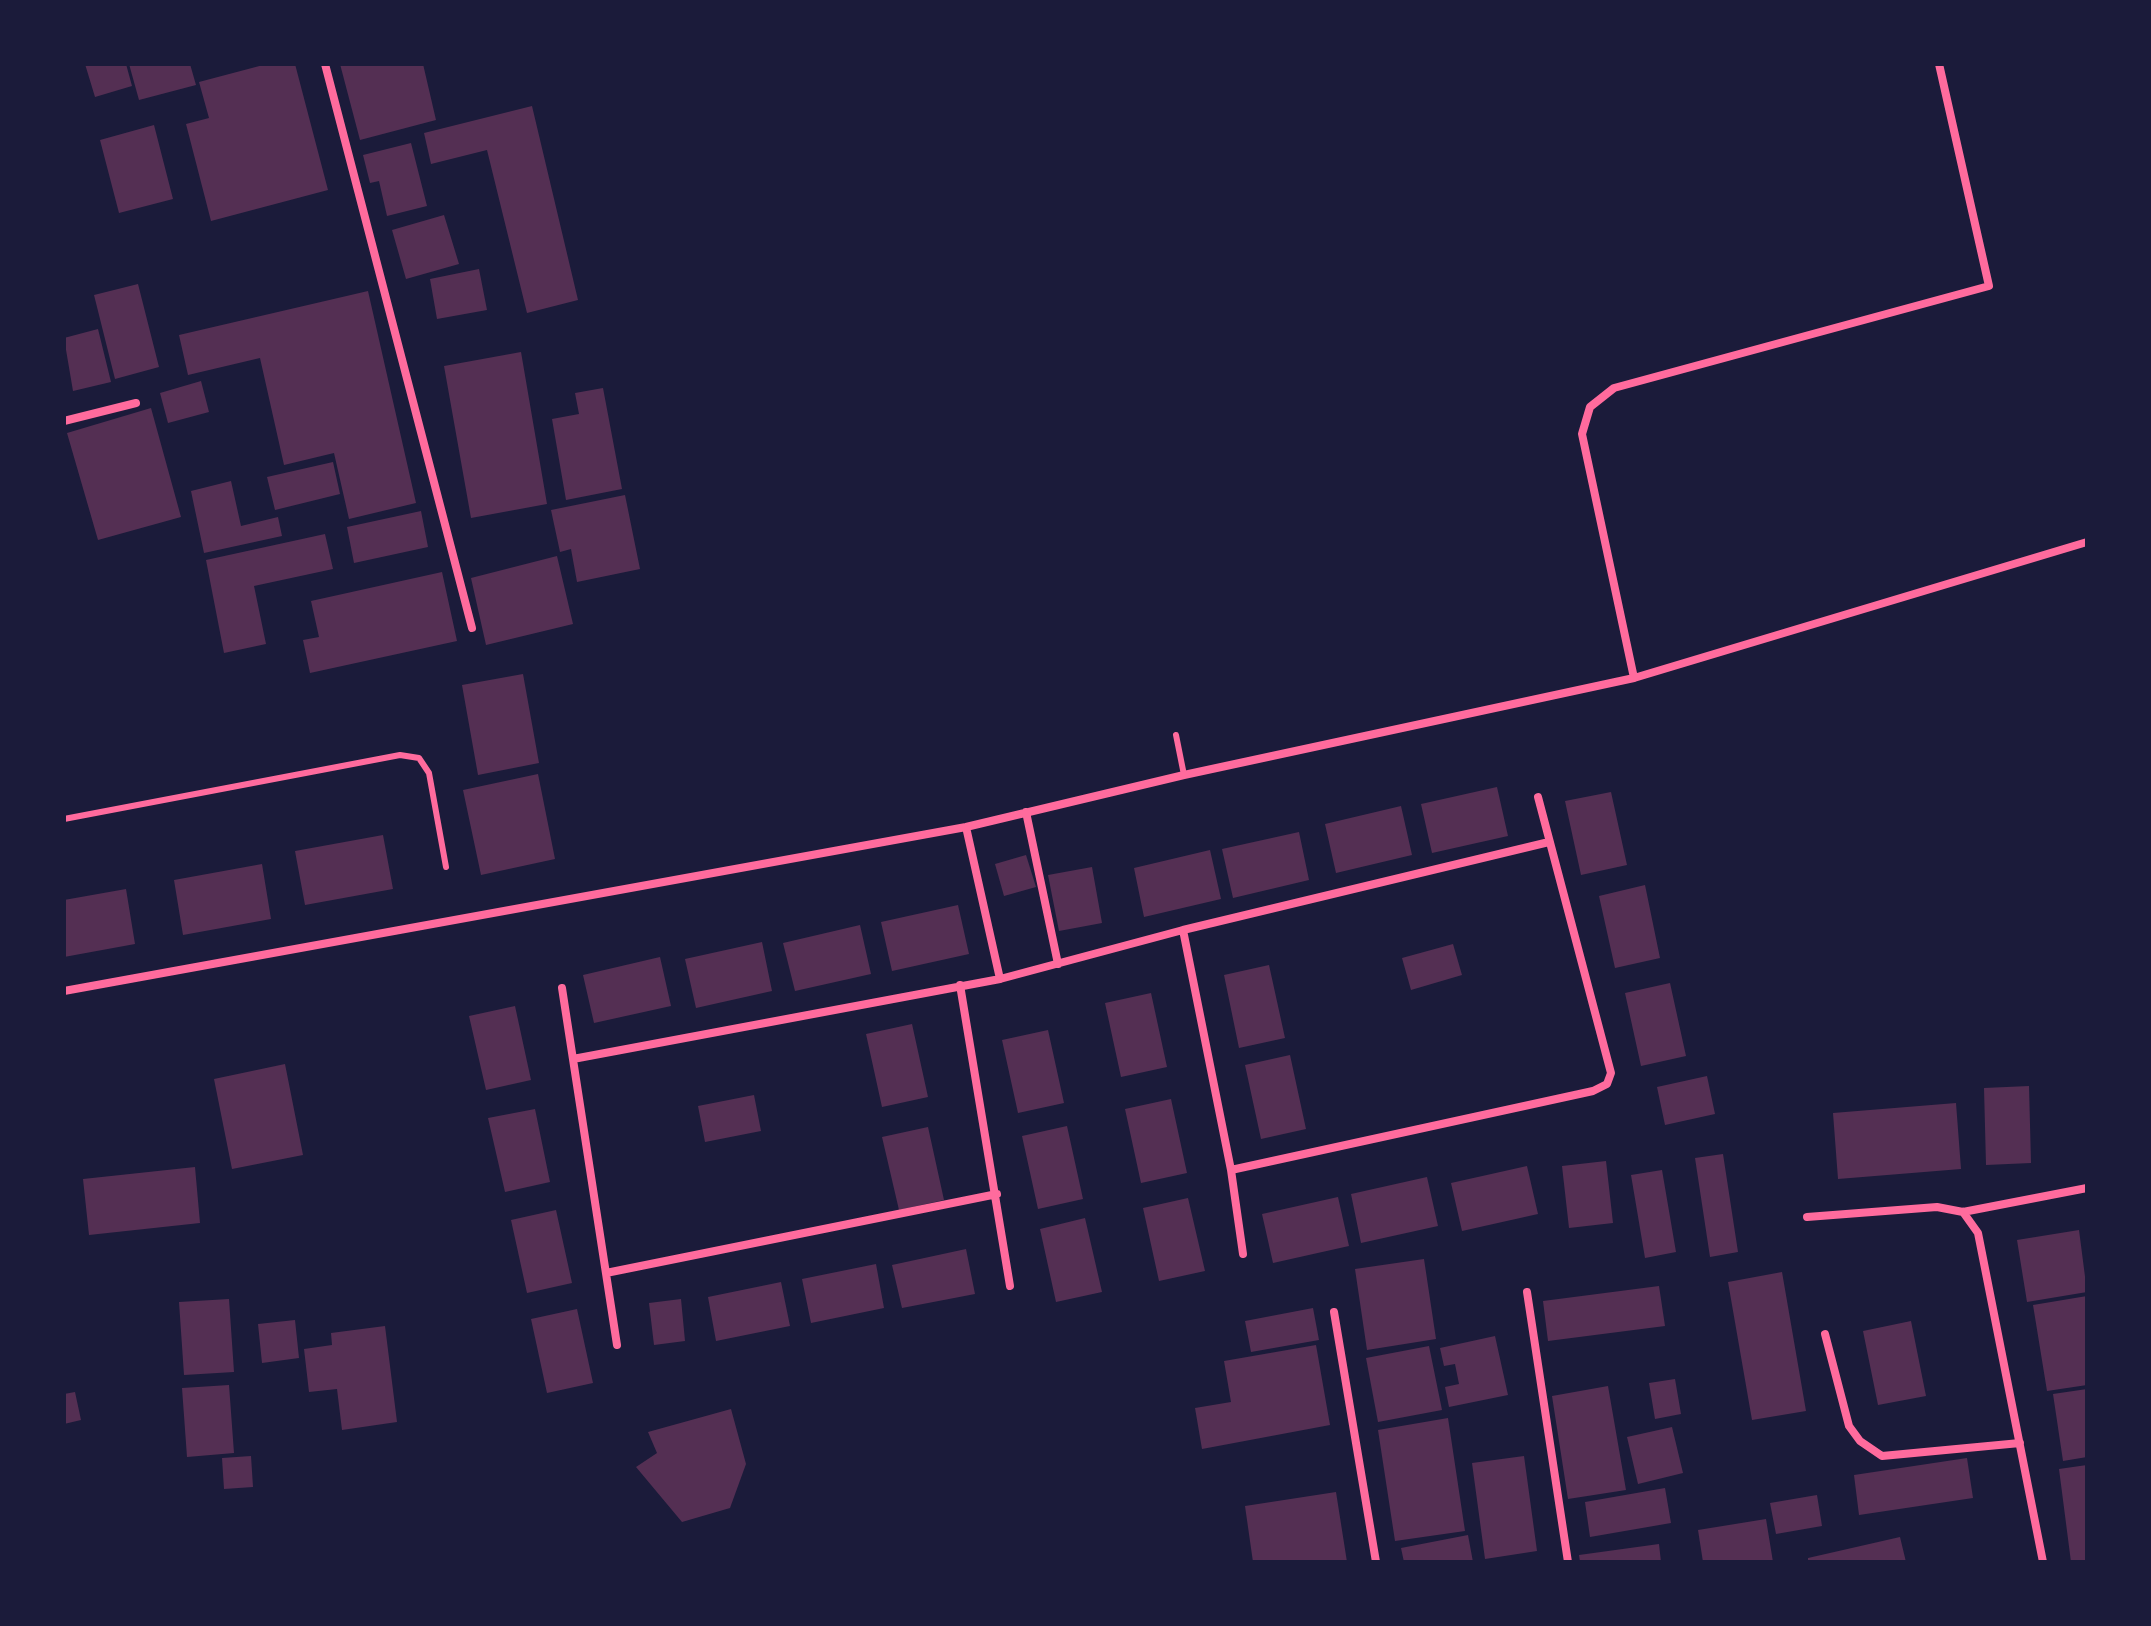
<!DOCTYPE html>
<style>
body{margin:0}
#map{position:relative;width:2151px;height:1626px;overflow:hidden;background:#1b1b3a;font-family:"PT Sans Narrow",sans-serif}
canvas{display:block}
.frame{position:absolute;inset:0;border:66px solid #1b1b3a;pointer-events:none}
</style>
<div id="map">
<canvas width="2151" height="1626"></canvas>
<div class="frame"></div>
</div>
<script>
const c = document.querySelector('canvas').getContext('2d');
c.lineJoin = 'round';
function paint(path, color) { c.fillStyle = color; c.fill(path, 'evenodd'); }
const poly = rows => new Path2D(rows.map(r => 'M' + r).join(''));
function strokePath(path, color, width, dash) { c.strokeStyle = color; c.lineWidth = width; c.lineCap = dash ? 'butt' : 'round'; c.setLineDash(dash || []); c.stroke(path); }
paint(poly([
 [85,64,126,64,132,86,95,97],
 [129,64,190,64,196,85,139,100],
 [267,64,295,64,328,190,211,221,186,124,209,118,199,82],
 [340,64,423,64,436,120,360,140],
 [532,106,578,300,527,313,487,150,431,164,424,133],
 [154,125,173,199,119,213,100,140],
 [411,143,427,206,387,216,379,181,370,183,363,155],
 [444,215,459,264,406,279,392,230],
 [479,269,487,310,437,319,430,279],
 [138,284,159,367,115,379,94,295],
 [368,291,416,503,349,519,334,453,284,465,260,358,188,375,179,335],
 [98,329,111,382,73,391,64,338],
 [521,352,547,504,471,518,444,366],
 [201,381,209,412,168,423,160,393],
 [603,388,622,489,566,500,552,419,579,414,575,393],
 [151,408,181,517,98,540,67,433],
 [333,462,340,494,275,510,267,477],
 [231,481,241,526,278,517,282,536,204,553,191,491],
 [625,495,640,569,577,582,571,549,560,552,551,510],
 [421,511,428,547,354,563,347,527],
 [325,534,333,569,254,586,266,644,224,653,206,560],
 [557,556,573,624,486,645,471,578],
 [442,572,457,641,310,673,303,640,319,637,311,601],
 [523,674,539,763,478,775,462,685],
 [538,774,555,859,481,875,463,790],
 [1497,787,1508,836,1432,853,1421,804],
 [1611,792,1627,865,1581,875,1565,801],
 [1401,806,1412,855,1336,873,1325,824],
 [1299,832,1309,880,1233,898,1222,849],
 [383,835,393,889,305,905,295,851],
 [1210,850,1221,899,1144,917,1134,868],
 [1026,855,1036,887,1004,896,995,864],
 [262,864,271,919,183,935,174,880],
 [1092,867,1102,923,1059,931,1048,875],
 [1645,885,1660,958,1615,968,1599,896],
 [126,889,135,944,64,957,64,900],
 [958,905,969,954,892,971,881,922],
 [860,925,871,974,795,991,783,943],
 [762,942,772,991,696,1008,685,959],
 [1453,944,1462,975,1411,990,1402,958],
 [660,957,671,1006,594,1023,583,975],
 [1269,965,1285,1038,1239,1048,1224,975],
 [1670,983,1686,1056,1641,1066,1625,993],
 [1151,993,1167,1067,1121,1077,1105,1003],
 [515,1006,531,1080,486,1090,469,1016],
 [912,1024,928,1097,882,1107,866,1034],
 [1048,1030,1064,1103,1018,1113,1002,1040],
 [1290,1055,1306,1129,1261,1139,1245,1065],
 [285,1064,303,1155,232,1169,214,1079],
 [1707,1076,1715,1114,1665,1125,1657,1087],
 [2029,1086,2031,1163,1986,1165,1984,1088],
 [754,1095,761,1131,705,1142,698,1106],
 [1171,1099,1187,1173,1141,1183,1125,1109],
 [1956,1103,1961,1169,1838,1179,1833,1113],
 [535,1109,550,1182,505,1192,488,1118],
 [1067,1126,1083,1199,1038,1209,1022,1136],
 [928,1127,944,1200,899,1210,882,1137],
 [1723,1154,1738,1252,1710,1257,1695,1158],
 [1606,1161,1613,1223,1569,1228,1562,1166],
 [1527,1166,1538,1214,1462,1231,1451,1183],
 [195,1167,200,1223,89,1235,83,1179],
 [1662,1170,1676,1252,1645,1258,1631,1175],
 [1427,1177,1438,1226,1361,1243,1351,1194],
 [1338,1197,1349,1246,1273,1263,1262,1214],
 [1188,1198,1205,1271,1159,1281,1143,1208],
 [556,1210,572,1283,527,1293,511,1220],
 [1085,1218,1102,1292,1056,1302,1040,1229],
 [2079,1230,2087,1292,2027,1302,2017,1240],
 [966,1249,975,1294,902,1308,892,1265],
 [1424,1259,1436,1339,1367,1350,1355,1269],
 [876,1264,884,1308,811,1323,802,1279],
 [1782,1272,1806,1411,1752,1420,1728,1282],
 [781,1282,790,1326,716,1341,708,1297],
 [1659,1286,1665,1326,1548,1341,1543,1301],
 [2087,1296,2087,1385,2047,1391,2033,1305],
 [229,1299,234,1372,184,1375,179,1302],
 [681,1299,685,1341,654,1345,649,1303],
 [1313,1308,1319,1340,1251,1352,1245,1321],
 [577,1309,593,1383,547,1393,531,1319],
 [295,1320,299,1358,262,1363,258,1324],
 [1911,1321,1926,1396,1878,1405,1863,1331],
 [385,1326,397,1422,342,1430,337,1389,309,1392,304,1349,332,1345,331,1333],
 [1495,1336,1508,1395,1449,1407,1445,1387,1459,1384,1455,1364,1444,1366,1440,1348],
 [1316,1345,1330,1425,1202,1449,1195,1408,1231,1402,1224,1361],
 [1429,1346,1442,1410,1378,1422,1366,1358],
 [1675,1379,1681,1414,1655,1419,1649,1383],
 [229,1385,234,1453,187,1457,182,1388],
 [1608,1386,1626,1490,1568,1499,1552,1396],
 [2087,1389,2087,1457,2063,1461,2053,1394],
 [75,1392,81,1420,64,1424,64,1394],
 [731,1409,746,1464,730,1508,682,1522,636,1467,657,1453,648,1432],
 [1448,1418,1465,1531,1395,1541,1378,1430],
 [1672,1427,1683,1473,1638,1484,1627,1437],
 [251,1456,253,1487,224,1489,222,1458],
 [1524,1456,1537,1551,1485,1559,1472,1463],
 [1967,1458,1973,1498,1859,1515,1854,1475],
 [2087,1465,2087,1562,2071,1562,2059,1469],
 [1665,1488,1671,1523,1590,1537,1585,1502],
 [1336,1492,1347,1562,1253,1562,1245,1506],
 [1817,1495,1822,1526,1776,1534,1770,1503],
 [1766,1519,1773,1562,1703,1562,1698,1530],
 [1468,1535,1473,1562,1404,1562,1401,1548],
 [1900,1537,1906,1562,1808,1562,1808,1558],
 [1659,1544,1661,1562,1580,1562,1579,1555]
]), '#542f53');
strokePath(poly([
 [1176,735,1184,775],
 [64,819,400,755,419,758,429,773,446,867]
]), '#ff6b9d', 6);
strokePath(poly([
 [325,64,472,628],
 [64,421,136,403],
 [1634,678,1582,434,1590,407,1614,388,1989,286,1939,64],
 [1026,812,1058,964],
 [966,827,1000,979],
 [1183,930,1231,1170,1243,1254],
 [960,985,1010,1286],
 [562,988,617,1345],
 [64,991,966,827,1184,775,1634,678,2087,542],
 [573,1059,1000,979,1183,930,1549,842],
 [1231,1170,1593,1091,1607,1084,1611,1073,1538,797],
 [1963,1212,1978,1233,2043,1562],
 [1807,1217,1937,1207,1963,1212,2087,1188],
 [606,1273,997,1194],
 [1527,1292,1568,1562],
 [1334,1312,1376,1562],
 [1825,1334,1849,1426,1860,1441,1882,1456,2020,1443]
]), '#ff6b9d', 8);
</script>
